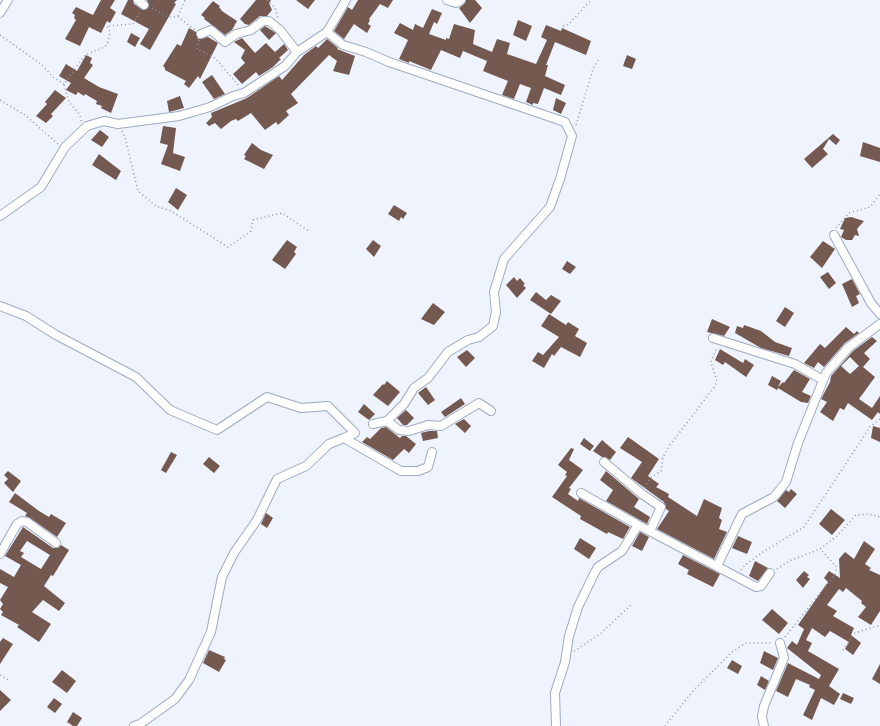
<!DOCTYPE html>
<style>
body{margin:0}
canvas{display:block;background:#eef3fe}
</style>
<canvas width="880" height="726"></canvas>
<script>
const c = document.querySelector('canvas').getContext('2d');
c.lineJoin = 'round';
function paint(path, color) { c.fillStyle = color; c.fill(path, 'evenodd'); }
const poly = rows => new Path2D(rows.map(r => 'M' + r).join(''));
function strokePath(path, color, width, dash) { c.strokeStyle = color; c.lineWidth = width; c.lineCap = dash ? 'butt' : 'round'; c.setLineDash(dash || []); c.stroke(path); }
paint(poly([
 [101,0,115,0,110,8,116,12,110,23,107,21,101,33,89,27,80,46,65,39,76,20,74,18,75,15,72,13,76,7,93,15],
 [128,0,133,0,134,4,143,10,149,6,147,0,177,0,174,3,176,4,150,50,140,44,149,29,121,14],
 [256,0,271,0,269,3,272,10,267,16,260,16,249,25,245,24,240,19],
 [296,0,315,0,308,9],
 [358,0,393,0,388,8,380,4,369,19,370,20,368,24,371,26,367,33,354,24,344,39,334,31,348,7,352,10],
 [466,0,475,0,482,8,470,23,459,8,464,4],
 [213,1,220,6,219,7,222,11,237,21,232,30,225,35,204,19,205,18,201,15],
 [432,9,442,13,437,24,434,22,429,34,446,40,446,38,449,39,454,24,475,30,473,44,492,52,497,39,510,43,507,54,536,64,547,40,541,37,546,25,561,31,562,28,591,41,586,55,555,42,546,65,548,65,545,76,565,85,561,95,544,88,538,104,533,103,533,105,526,102,531,88,520,84,514,99,502,95,508,81,483,71,487,61,463,51,460,58,441,50,431,70,409,61,409,63,399,59,408,40,394,33,400,23,413,30,415,24,423,28],
 [518,20,532,26,526,41,513,35],
 [265,26,276,33,269,40,260,30],
 [189,28,196,32,198,39,208,37,218,43,200,79,198,76,189,88,184,84,186,81,165,70,165,68,163,66,177,44,181,46],
 [131,33,140,38,135,47,127,42],
 [242,38,255,53,266,43,275,52,284,44,288,50,279,58,281,59,273,67,259,76,256,72,242,84,233,74,245,63,241,58,245,50,234,42],
 [327,39,338,48,337,49,355,56,349,75,333,71,337,61,329,55,291,94,298,103,286,111,289,115,278,125,276,122,265,130,251,113,238,121,236,119,231,121,221,129,215,123,209,126,206,123,212,117,211,113,247,98,279,76,282,80,304,55,316,46,318,48],
 [86,55,92,58,90,63,93,65,84,78,99,87,118,94,111,113,101,108,102,106,96,104,97,101,85,94,84,96,78,92,76,95,66,90,71,83,59,76,66,64,77,71],
 [627,55,636,59,632,69,623,66],
 [212,75,225,94,214,99,202,82],
 [55,90,66,98,51,114,53,116,46,123,36,116,47,104,45,102],
 [180,96,184,108,169,112,167,101],
 [556,98,566,103,561,114,553,110],
 [163,126,176,128,173,153,185,157,180,171,161,164,168,145,160,143],
 [100,130,109,137,102,147,91,140],
 [833,134,840,140,836,145,829,139,823,149,828,154,812,168,804,159],
 [863,142,880,148,880,162,860,156],
 [252,143,261,150,273,155,264,169,244,159,246,156,244,155],
 [99,154,121,171,116,180,92,165],
 [176,188,187,195,178,210,168,202],
 [394,205,407,213,403,219,401,217,399,221,388,214],
 [851,217,864,221,857,229,859,236,855,235,852,240,846,240,841,237,844,230,840,229,845,218],
 [287,240,297,247,294,252,296,254,285,269,272,260],
 [373,240,381,246,374,257,366,249],
 [823,241,835,249,822,268,810,257],
 [567,261,576,267,570,274,562,269],
 [828,272,836,283,829,289,820,277],
 [514,277,517,281,520,278,525,284,523,285,526,288,517,298,506,285],
 [852,279,860,294,856,296,859,303,852,307,842,284],
 [536,292,546,300,551,295,561,301,551,314,530,300],
 [433,303,445,312,434,325,421,319],
 [785,307,794,313,785,327,776,321],
 [549,314,566,325,568,322,579,329,575,336,587,343,580,357,561,347,554,356,552,354,544,368,532,361,538,352,543,355,559,337,541,326],
 [712,319,730,327,724,336,707,332],
 [744,325,761,331,775,342,792,348,789,356,761,348,735,333,737,326,743,328],
 [846,327,854,334,857,331,859,333,845,343,824,367,818,362,814,368,804,363,820,344,825,348],
 [872,337,877,341,864,353,870,359,863,367,875,377,859,399,872,408,880,396,880,414,878,412,872,420,848,403,844,410,840,408,833,421,820,412,827,402,821,399,830,382,831,376,853,351],
 [850,357,859,366,850,374,841,366],
 [720,349,743,363,745,359,754,365,746,377,725,362,723,365,715,360],
 [467,350,475,358,466,367,457,357],
 [794,370,810,379,802,392,811,396,808,403,801,402,778,388,777,390,768,385,772,376,781,381,778,387,783,382,784,383],
 [387,381,400,392,388,406,373,395,383,384,384,385],
 [426,387,435,400,428,405,418,393],
 [461,398,465,404,445,417,441,412],
 [364,404,375,414,369,420,358,412],
 [406,410,414,418,407,425,403,425,397,418],
 [464,419,471,426,465,433,455,424],
 [873,426,880,428,880,442,871,438],
 [386,427,400,438,402,436,406,436,416,444,409,453,404,449,393,460,362,442,367,437,370,439,381,428],
 [429,431,437,431,438,438,423,441,421,433],
 [628,437,659,459,648,476,659,484,656,487,669,494,668,497,697,516,704,499,722,508,719,518,722,520,719,529,727,532,714,559,657,529,669,511,666,509,664,502,631,478,642,462,620,448],
 [584,438,594,446,590,451,580,444],
 [602,440,616,452,610,460,605,457,602,457,593,451],
 [571,448,574,449,569,460,583,470,569,488,571,489,568,494,578,501,579,498,630,527,623,539,608,532,607,534,580,519,581,516,552,497,567,476,565,475,567,472,558,465],
 [171,452,177,455,166,473,161,470],
 [209,457,220,466,214,473,203,464],
 [8,471,21,481,13,492,4,483,8,479,4,475],
 [606,471,639,499,634,507,650,517,647,524,606,501,613,490,600,480],
 [791,489,797,494,785,508,777,501,786,490,789,492],
 [15,493,39,511,49,517,51,514,66,523,57,537,30,518,25,516,27,513,9,502],
 [831,509,845,520,832,535,819,524],
 [266,513,273,518,267,528,261,524],
 [23,527,53,548,58,548,61,545,69,550,53,576,51,575,44,586,65,603,59,611,43,600,32,612,51,624,39,642,17,627,19,625,1,615,3,612,0,609,3,604,0,600,8,587,0,583,0,569,14,577,21,565,5,556],
 [27,541,50,555,41,569,21,557,24,553,20,551],
 [640,532,649,537,642,551,632,546],
 [738,536,752,542,747,554,732,548],
 [580,538,596,548,589,559,574,549],
 [864,541,875,549,865,564,871,568,869,570,880,575,880,611,871,625,858,617,866,607,861,603,862,601,846,588,843,592,839,589,827,605,837,611,833,616,854,628,851,635,861,643,853,655,845,649,849,642,830,631,825,637,812,628,806,640,812,643,808,651,839,669,829,686,840,694,834,705,821,698,812,720,803,715,815,690,809,687,810,685,796,679,788,697,776,691,788,663,819,679,821,675,787,648,792,641,797,645,804,629,798,625,828,582,824,578,829,571,840,578,839,559,845,552,854,559],
 [683,555,720,574,713,587,687,574,689,570,678,564],
 [755,561,768,568,758,581,749,576],
 [804,571,809,575,807,577,810,579,803,588,796,580],
 [772,609,788,623,779,634,762,620],
 [3,638,13,644,0,664,0,642],
 [209,650,225,657,224,659,226,660,219,672,203,663],
 [764,651,778,658,773,670,760,663],
 [732,660,742,666,738,674,727,668],
 [880,664,880,684,872,679],
 [62,670,76,681,67,693,52,682],
 [761,676,769,681,765,690,757,685],
 [0,690,11,700,0,711],
 [843,693,854,698,851,704,840,699],
 [54,698,62,704,55,713,47,707],
 [73,712,82,718,77,726,73,726,67,722]
]), '#745951');
const minor = poly([
 [138,0,144,5],
 [447,0,456,3,461,0],
 [0,13,8,0],
 [327,32,343,45,366,52,389,62,565,122,572,136,560,179,550,207,504,259,494,292,496,312,493,326,479,337,468,340,448,352,428,378,414,388,404,404,387,421,373,424],
 [201,34,211,30,225,42,236,34,251,30,263,21,269,21,280,30,297,52],
 [0,216,41,187,65,147,87,126,104,121,118,124,179,116,210,107,233,96,244,93,285,66,297,52,327,32,346,0],
 [834,235,871,303,880,314],
 [0,306,26,316,56,335,136,377,170,410,217,430,267,397,301,408,328,406,355,433,344,438],
 [713,338,795,364,823,380],
 [387,421,399,430,409,431,428,425,441,426,479,403,491,411],
 [604,462,642,494,661,507,650,531],
 [638,525,756,587,761,586,770,573],
 [0,554,17,524,22,521,27,522,56,543],
 [717,566,742,514,774,497,786,482,798,443,826,373,849,347,880,324],
 [134,726,140,724,175,699,189,680,211,632,222,577,234,553,257,520,277,479,306,466,329,444,344,438,401,471,418,471,428,467,432,452],
 [556,726,555,693,565,662,569,636,578,607,594,574,598,567,622,551,638,525,581,493],
 [764,726,762,717,764,706,784,658,780,643]
]);
strokePath(minor, '#9eabc3', 10);
strokePath(poly([
 [267,0,275,8,278,18],
 [152,8,168,17,178,17,195,30],
 [178,16,185,0],
 [563,26,569,24,591,0],
 [0,35,42,65,53,77,64,84],
 [199,40,197,49,215,58,239,86],
 [0,100,25,115,58,144],
 [81,121,80,115,69,102,64,84,85,55,105,47,108,42,110,32,107,26,133,24,140,12],
 [576,125,593,69,599,59],
 [122,131,125,137,138,191,156,206,171,211,228,247,251,231,253,220,282,213,310,232],
 [836,228,849,213,870,207,880,194],
 [645,488,650,478,661,471,663,457,670,445,715,386,717,381,711,362,717,347],
 [777,569,789,561,820,549,837,536,856,515,869,514,880,517],
 [741,570,745,565,763,552,804,527,870,427,880,419],
 [785,637,836,573,836,566,820,549],
 [843,650,855,633,880,625],
 [574,651,600,634,632,604],
 [0,675,10,681],
 [665,726,693,691,732,652,746,643,773,643]
]), '#90959f', 1.5, [1, 3]);
strokePath(minor, '#fff', 8);
</script>
